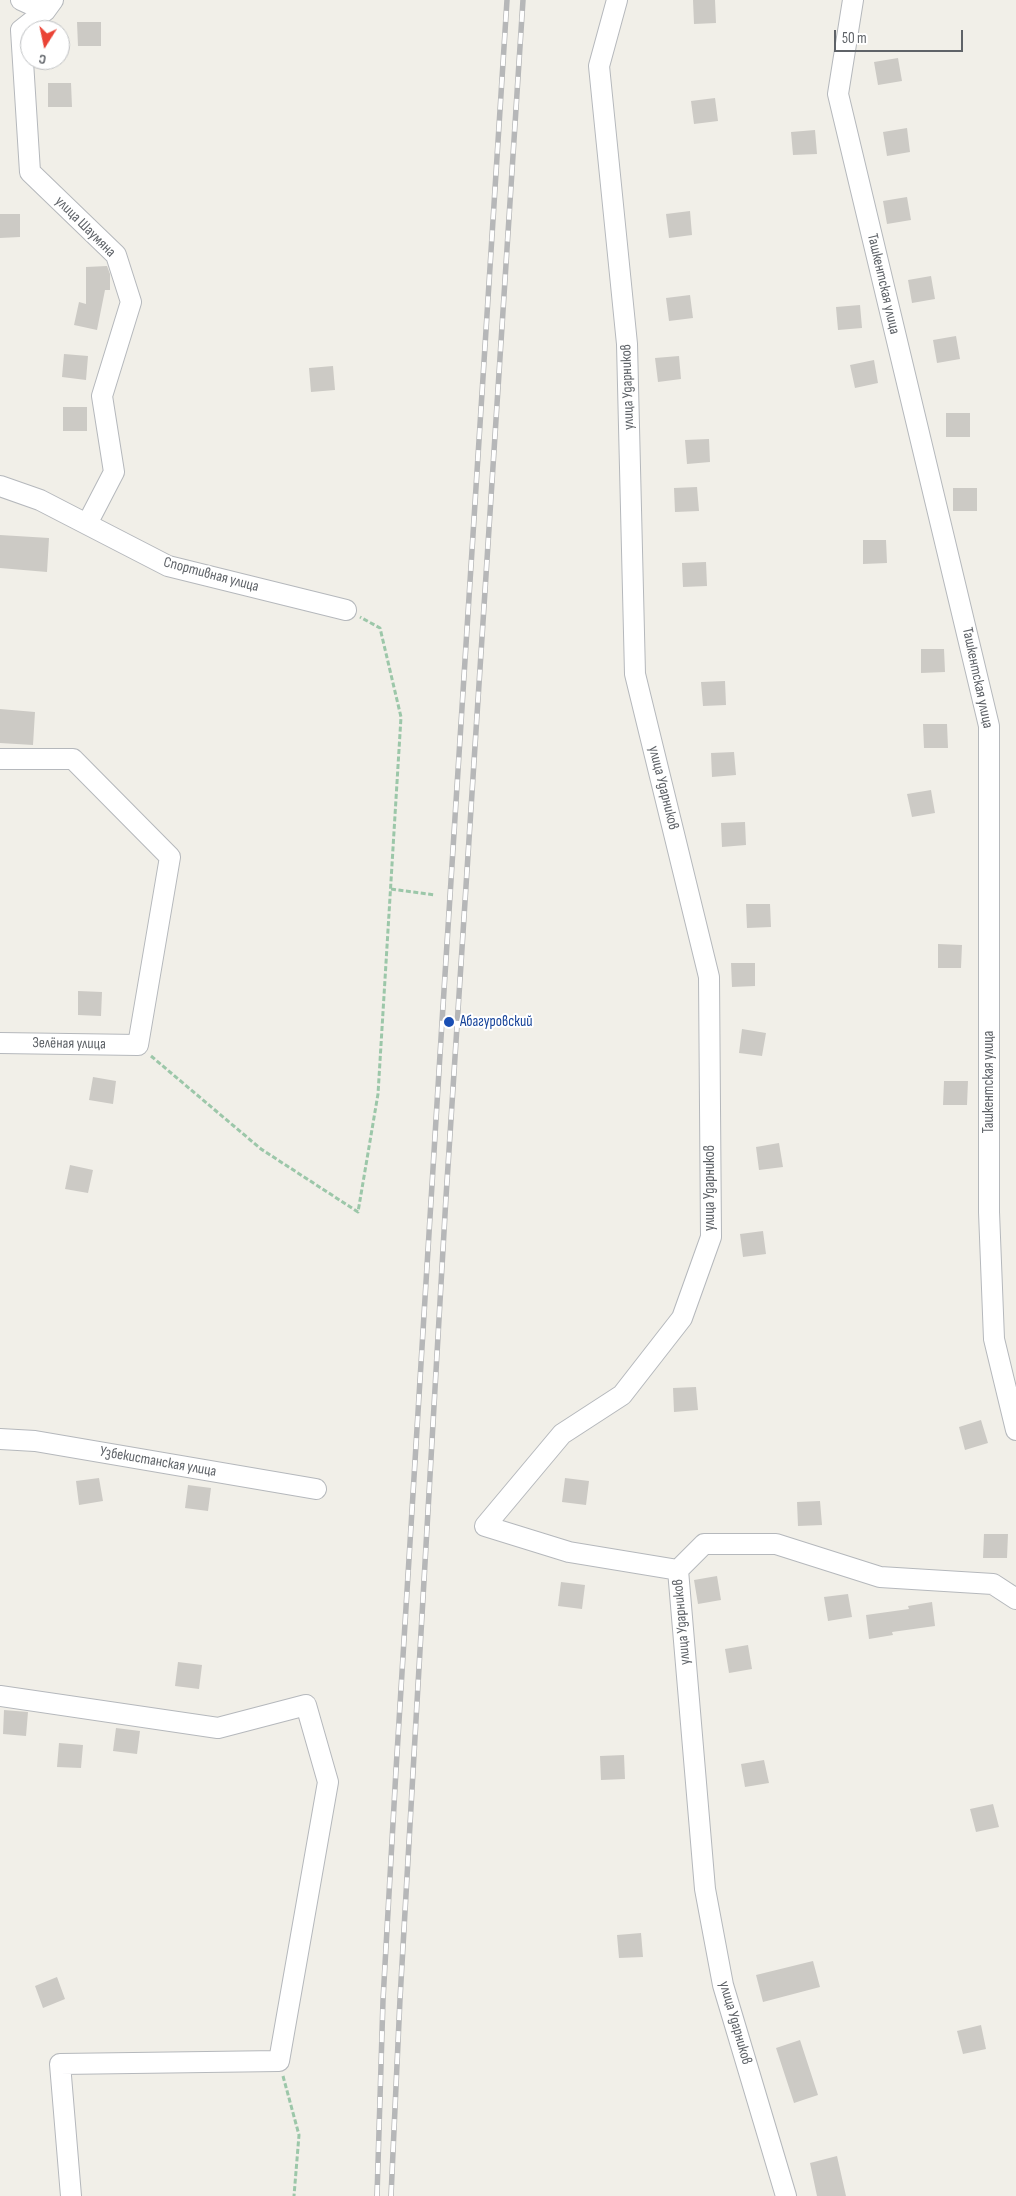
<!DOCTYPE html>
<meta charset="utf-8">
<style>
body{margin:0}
#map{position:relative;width:1016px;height:2196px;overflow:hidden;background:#f1efe8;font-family:"Sofia Sans Condensed",sans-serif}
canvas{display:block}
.north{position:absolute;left:20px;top:20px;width:50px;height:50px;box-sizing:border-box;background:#fff;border:1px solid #bfc1c3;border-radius:50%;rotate:190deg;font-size:14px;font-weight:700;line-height:20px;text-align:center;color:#5f6368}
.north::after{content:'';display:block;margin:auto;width:18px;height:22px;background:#ea4335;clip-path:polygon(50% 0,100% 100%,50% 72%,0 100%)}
.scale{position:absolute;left:834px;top:30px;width:129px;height:22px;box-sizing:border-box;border:2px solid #5f6368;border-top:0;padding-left:6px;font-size:15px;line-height:18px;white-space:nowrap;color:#5f6368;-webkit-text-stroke:4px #fff;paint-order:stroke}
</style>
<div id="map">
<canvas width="1016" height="2196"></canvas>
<div class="north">С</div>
<div class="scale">50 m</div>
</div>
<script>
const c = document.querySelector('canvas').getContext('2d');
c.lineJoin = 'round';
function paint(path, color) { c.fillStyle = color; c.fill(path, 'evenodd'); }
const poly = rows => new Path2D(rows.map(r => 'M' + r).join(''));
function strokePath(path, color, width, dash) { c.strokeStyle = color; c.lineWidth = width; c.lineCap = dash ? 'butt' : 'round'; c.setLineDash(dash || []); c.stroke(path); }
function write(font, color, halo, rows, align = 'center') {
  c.font = font + ' "Sofia Sans Condensed",sans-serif'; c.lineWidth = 4; c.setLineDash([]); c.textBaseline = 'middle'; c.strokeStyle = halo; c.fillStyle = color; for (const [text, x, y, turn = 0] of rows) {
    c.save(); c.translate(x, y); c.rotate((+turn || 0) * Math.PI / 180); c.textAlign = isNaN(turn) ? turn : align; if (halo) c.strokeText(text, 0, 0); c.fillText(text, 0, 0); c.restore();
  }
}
paint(poly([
 [693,0,715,0,716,23,694,24],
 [77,22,101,22,101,46,78,46],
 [898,58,902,81,878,85,874,62],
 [48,83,71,83,72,107,48,107],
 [715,98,718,121,694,124,691,101],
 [907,128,910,152,887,156,883,132],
 [815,130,817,154,793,155,791,132],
 [907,197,911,220,887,224,883,201],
 [690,211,692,235,669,238,666,214],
 [0,214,20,214,20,237,0,238],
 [107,266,110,274,110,290,105,290,97,330,74,325,79,302,86,304,86,267],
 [931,276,935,299,912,303,908,280],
 [690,295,693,318,669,321,666,298],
 [860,305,862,328,838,330,836,307],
 [956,336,960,359,937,363,933,340],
 [64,354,88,356,86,380,62,377],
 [679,356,681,379,658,382,655,358],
 [874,360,878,383,855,388,850,365],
 [333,366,335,390,311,392,309,368],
 [63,407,87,407,87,431,63,431],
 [946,413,970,413,970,437,946,437],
 [709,439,710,462,687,464,685,440],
 [697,487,699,511,675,512,674,488],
 [953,488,977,488,977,511,953,511],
 [0,535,49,538,47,572,0,568],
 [863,540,886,540,887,563,863,564],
 [706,562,707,586,683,587,682,563],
 [921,649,944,649,945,672,921,673],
 [725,681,726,705,703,706,701,682],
 [0,709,35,712,33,745,0,743],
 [923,724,947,724,948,748,924,748],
 [734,752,736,775,712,777,711,753],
 [931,790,935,813,912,817,907,794],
 [745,822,746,845,722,847,721,823],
 [746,904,770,904,771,927,747,928],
 [938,944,962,945,961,968,938,968],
 [731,963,755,963,755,986,732,987],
 [78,991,102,992,101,1016,78,1015],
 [742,1029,766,1033,762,1056,739,1053],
 [93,1077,116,1081,113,1104,89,1100],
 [944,1081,968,1081,967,1105,943,1105],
 [779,1143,783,1167,759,1170,756,1147],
 [70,1165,93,1170,88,1193,65,1189],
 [763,1231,766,1254,743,1257,740,1234],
 [696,1387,698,1410,674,1412,673,1388],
 [981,1420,988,1443,965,1450,959,1427],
 [99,1478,103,1501,79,1505,76,1481],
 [565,1478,589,1481,586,1505,562,1502],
 [188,1485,211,1488,208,1511,185,1508],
 [820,1501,822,1525,798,1526,797,1502],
 [984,1534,1008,1534,1007,1558,983,1558],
 [717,1576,721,1600,698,1604,694,1580],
 [561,1582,585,1585,582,1609,558,1606],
 [848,1594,852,1617,828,1621,824,1597],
 [932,1602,935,1626,892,1632,893,1635,869,1639,866,1615,909,1609,908,1606],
 [748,1645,752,1669,729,1673,725,1649],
 [178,1662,202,1665,199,1689,175,1686],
 [4,1710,28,1712,26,1736,3,1734],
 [116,1728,140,1731,137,1754,113,1751],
 [59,1743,83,1745,81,1768,57,1767],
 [624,1755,625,1779,601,1780,600,1756],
 [764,1760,769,1783,745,1787,741,1764],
 [993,1804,999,1827,976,1832,970,1809],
 [641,1933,643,1957,619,1958,617,1935],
 [813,1961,820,1987,763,2002,756,1975],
 [57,1977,65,1999,43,2008,35,1986],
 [981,2025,986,2049,963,2054,957,2031],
 [800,2040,818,2095,794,2103,776,2048],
 [837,2156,846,2196,817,2196,810,2163]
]), '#cccac5');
const street = poly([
 [21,0,45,11],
 [53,0,45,11,21,30,30,172,116,255,131,302,102,396,114,472,87,524],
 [617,0,599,66,627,344,635,674,709,977,711,1237,682,1318,622,1395,562,1434,485,1526,569,1552,678,1570,705,1889,723,1985,786,2196],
 [853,0,838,94,989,726,989,1212,994,1339,1016,1430],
 [0,486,40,500,168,566,346,610],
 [0,759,73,759,170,857,138,1045,0,1043],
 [0,1439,35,1441,316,1489],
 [678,1570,704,1544,776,1544,880,1577,993,1584,1016,1599],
 [0,1696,218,1728,306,1705,328,1782,279,2061,60,2064,71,2196]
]);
strokePath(street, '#b5b8bc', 22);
strokePath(poly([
 [391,889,435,895],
 [151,1056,261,1149,358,1212,378,1094,401,717,380,628,360,617],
 [283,2076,299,2135,294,2196]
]), '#9cc7a9', 3, [5, 2.5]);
strokePath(street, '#fff', 20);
const rail = poly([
 [377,2196,383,2000,396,1770,442,1022,507,0],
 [391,2196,400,1999,446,1197,523,0]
]);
strokePath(rail, '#b6b7b8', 5.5);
strokePath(rail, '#fff', 4, [11]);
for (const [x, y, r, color] of [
 [449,1022,6,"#1a4fb4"]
]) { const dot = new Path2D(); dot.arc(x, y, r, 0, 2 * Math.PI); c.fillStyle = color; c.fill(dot); strokePath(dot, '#fff', 2); }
write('15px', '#5f6368', '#fff', [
 ["улица Шаумяна",85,227,45],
 ["Ташкентская улица",883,284,77],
 ["улица Ударников",628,387,-92],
 ["Спортивная улица",211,575,15],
 ["Ташкентская улица",977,678,78],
 ["улица Ударников",663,788,76],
 ["Зелёная улица",69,1044,1],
 ["Ташкентская улица",989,1082,-90],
 ["улица Ударников",710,1188,-90],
 ["Узбекистанская улица",158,1462,10],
 ["улица Ударников",682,1622,-95],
 ["улица Ударников",735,2023,74]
]);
write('15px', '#164399', '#fff', [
 ["Абагуровский",460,1022]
], 'left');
</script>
